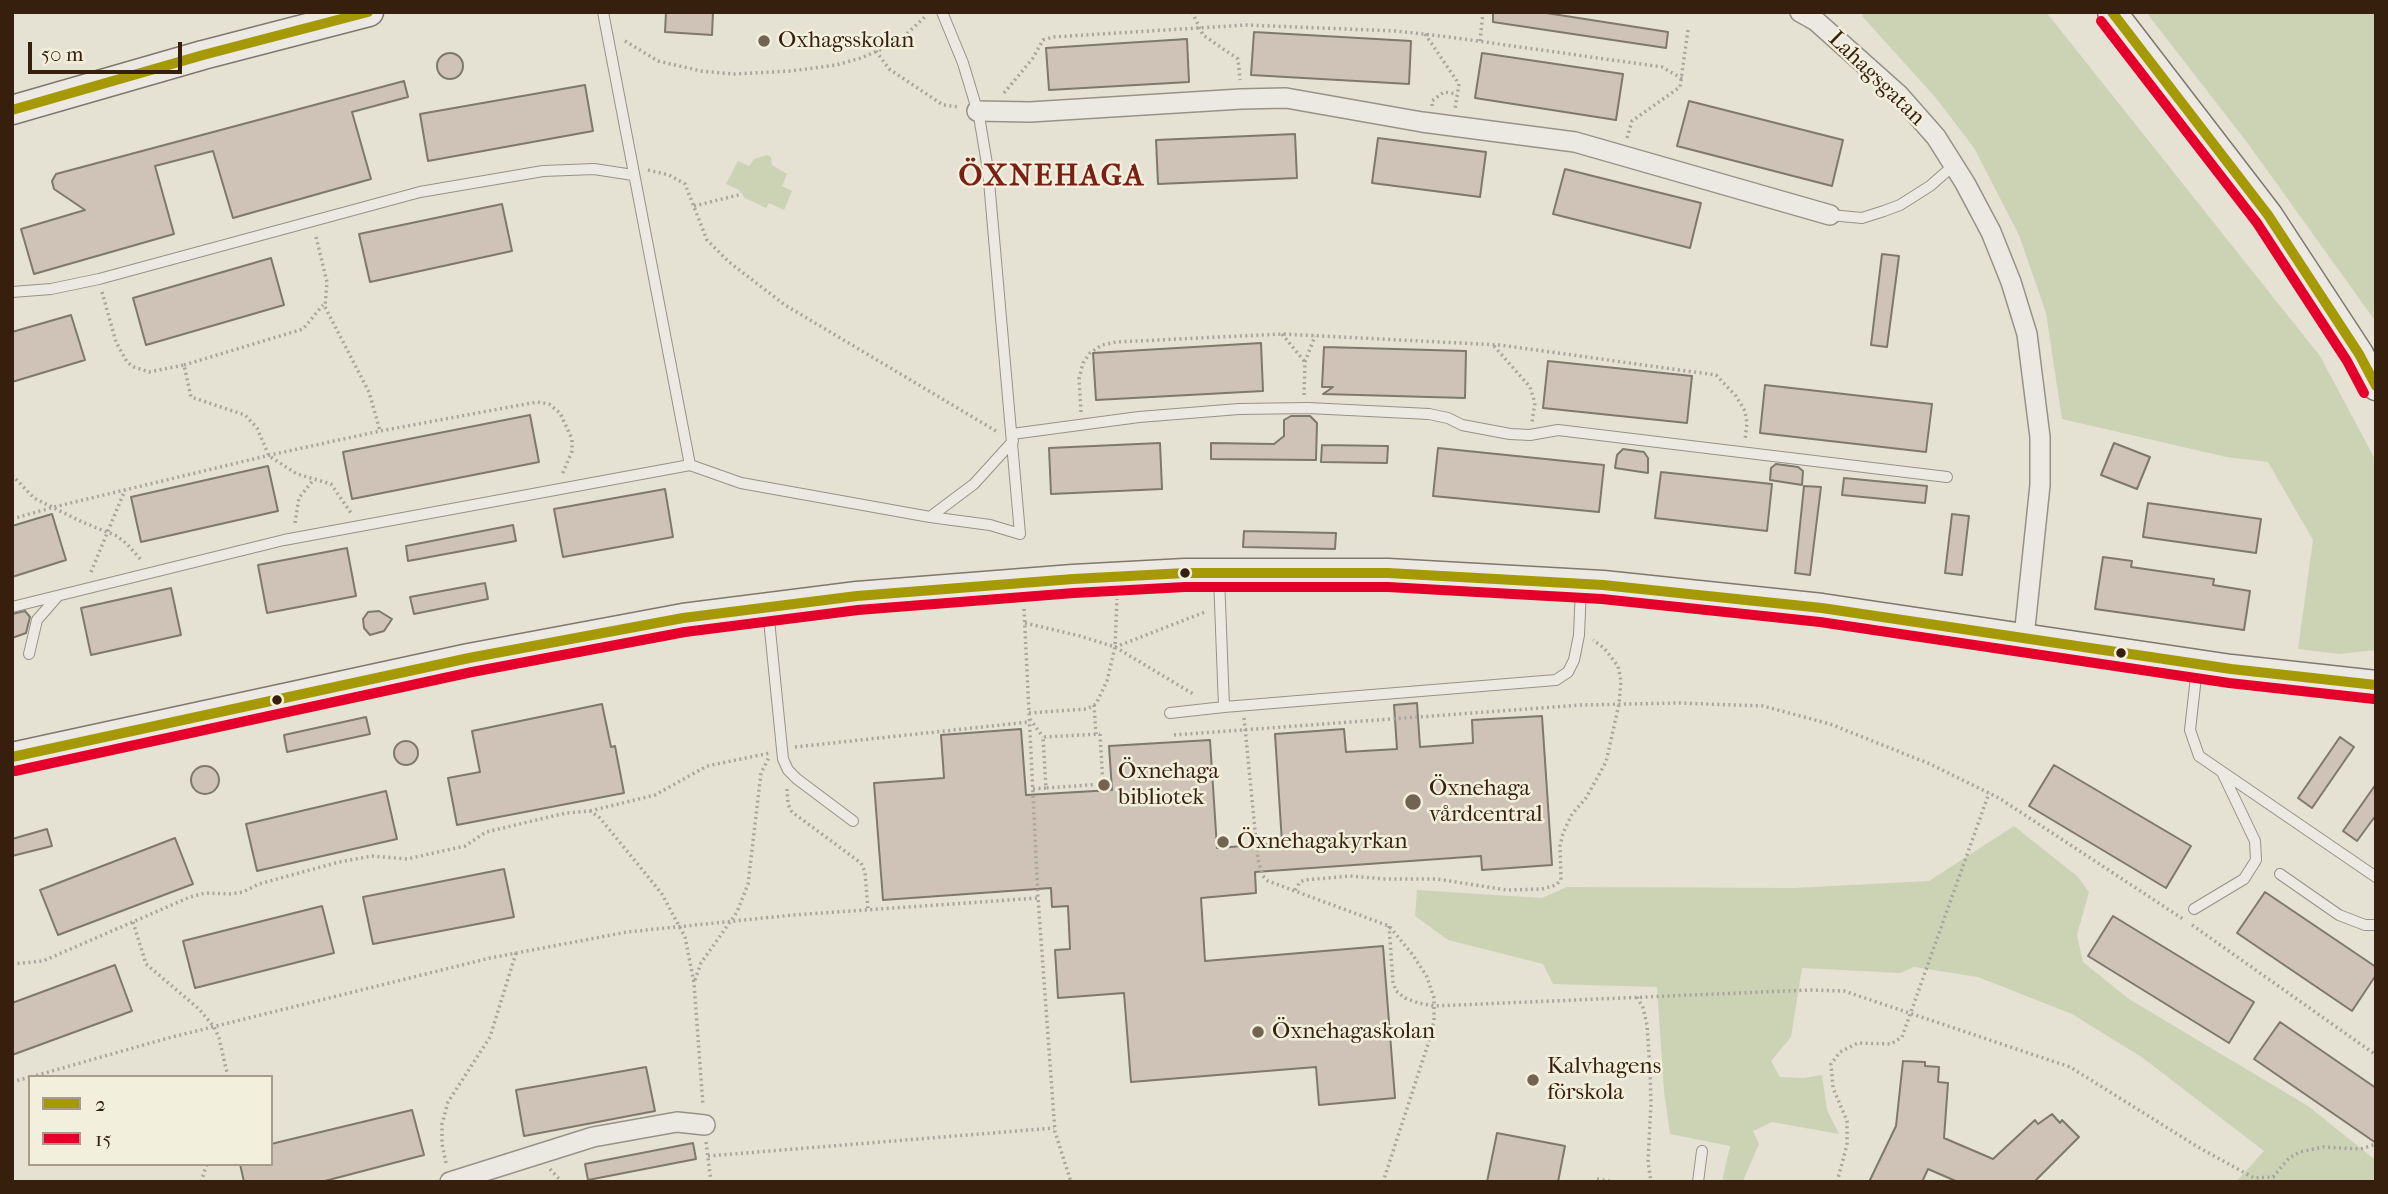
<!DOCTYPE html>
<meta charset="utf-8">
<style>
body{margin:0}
#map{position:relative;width:2388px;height:1194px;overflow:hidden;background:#e5e2d3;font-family:"IM FELL French Canon",serif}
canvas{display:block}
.frame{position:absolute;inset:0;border:14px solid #361f0d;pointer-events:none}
.legend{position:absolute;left:28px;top:1075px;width:245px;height:91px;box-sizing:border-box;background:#f3efdd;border:2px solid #a79c8a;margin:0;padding:9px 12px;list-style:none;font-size:21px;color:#361f0d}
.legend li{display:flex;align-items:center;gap:14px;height:35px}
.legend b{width:35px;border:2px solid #a79c8a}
.scale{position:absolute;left:28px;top:42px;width:154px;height:32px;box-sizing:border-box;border:4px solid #361f0d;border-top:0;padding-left:9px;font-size:21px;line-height:24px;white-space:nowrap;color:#361f0d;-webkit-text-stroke:5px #f3efdd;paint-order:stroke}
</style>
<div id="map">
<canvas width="2388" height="1194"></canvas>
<div class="frame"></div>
<ul class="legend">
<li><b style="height:9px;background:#a59a06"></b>2</li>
<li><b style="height:9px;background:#e4002b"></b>15</li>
</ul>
<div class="scale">50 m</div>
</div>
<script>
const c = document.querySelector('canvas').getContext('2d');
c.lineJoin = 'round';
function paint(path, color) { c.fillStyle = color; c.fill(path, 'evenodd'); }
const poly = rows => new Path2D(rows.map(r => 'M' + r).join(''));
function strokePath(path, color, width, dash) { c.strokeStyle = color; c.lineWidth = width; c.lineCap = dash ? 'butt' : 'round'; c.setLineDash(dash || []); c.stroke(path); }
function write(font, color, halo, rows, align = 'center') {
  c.font = font + ' "IM FELL French Canon",serif'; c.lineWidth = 5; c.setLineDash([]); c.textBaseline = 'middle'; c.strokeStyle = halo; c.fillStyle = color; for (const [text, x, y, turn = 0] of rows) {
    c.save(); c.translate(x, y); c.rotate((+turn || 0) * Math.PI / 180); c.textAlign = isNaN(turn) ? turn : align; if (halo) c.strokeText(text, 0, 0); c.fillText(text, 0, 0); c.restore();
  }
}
paint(poly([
 [1863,12,2046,12,2320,356,2376,461,2376,650,2339,654,2298,649,2313,540,2268,462,2226,457,2062,419,2046,313,2019,235,1974,148,1936,98,1862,16],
 [2146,12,2376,12,2376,322,2249,145],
 [767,155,771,157,772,165,787,174,782,186,792,191,784,210,769,203,766,208,745,198,739,190,726,184,738,161,749,166,754,159],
 [2014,826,2077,876,2089,892,2077,935,2083,962,2129,999,2308,1106,2373,1158,2376,1156,2376,1182,2236,1182,2264,1151,2143,1058,2072,1014,1978,977,1914,967,1900,973,1802,968,1791,1037,1771,1061,1780,1077,1803,1078,1822,1075,1827,1110,1839,1134,1772,1122,1753,1131,1759,1144,1743,1181,1722,1182,1730,1146,1670,1134,1664,1091,1657,987,1553,984,1543,964,1448,940,1415,916,1417,890,1542,898,1567,887,1794,888,1929,881]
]), '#cbd3b4');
const building = poly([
 [666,12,713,12,712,35,665,32,666,12],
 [1493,12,1540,12,1668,32,1666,48,1493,22,1493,12],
 [1254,32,1411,41,1409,84,1251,75,1254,32],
 [1187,39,1189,82,1049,90,1046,48,1187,39],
 [1482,53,1623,74,1616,120,1475,98,1482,53],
 '437 66a13 13 0 1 1 26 0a13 13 0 1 1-26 0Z',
 [404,81,408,97,352,112,371,179,233,218,213,151,155,166,174,234,34,274,21,229,85,210,54,189,52,181,56,174,404,81],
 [585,85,593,131,428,161,420,114,585,85],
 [1689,101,1843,140,1832,186,1677,146,1689,101],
 [1295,134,1297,178,1158,184,1156,140,1295,134],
 [1378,138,1486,152,1480,197,1372,183,1378,138],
 [1565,169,1701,203,1690,248,1553,214,1565,169],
 [502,204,512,251,370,282,359,234,502,204],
 [1882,254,1899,256,1887,347,1871,345,1882,254],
 [271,258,284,305,146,345,133,298,271,258],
 [71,315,85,360,12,382,12,332,71,315],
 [1261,343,1263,391,1096,400,1093,353,1261,343],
 [1324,347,1466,351,1465,398,1323,394,1333,387,1322,387,1324,347],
 [1548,361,1692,376,1687,423,1543,408,1548,361],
 [1765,385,1932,404,1926,452,1760,433,1765,385],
 [530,415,539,462,352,499,343,452,530,415],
 [1291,416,1310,416,1317,423,1316,460,1211,459,1211,443,1274,444,1284,436,1284,420,1291,416],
 [1160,443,1162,489,1051,494,1049,448,1160,443],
 [2114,443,2150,457,2137,489,2101,475,2114,443],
 [1322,445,1388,446,1387,463,1321,462,1322,445],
 [1438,448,1604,465,1599,512,1433,496,1438,448],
 [1623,449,1644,452,1648,458,1648,473,1615,468,1617,455,1623,449],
 [1776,464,1798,467,1803,471,1802,485,1770,480,1771,468,1776,464],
 [268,466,278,511,141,542,131,497,268,466],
 [1661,472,1772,484,1767,531,1655,518,1661,472],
 [1844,478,1927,486,1925,503,1842,495,1844,478],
 [1804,486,1821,487,1810,575,1795,573,1804,486],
 [665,489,673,537,563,557,554,509,665,489],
 [2148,503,2261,519,2256,553,2143,537,2148,503],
 [52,514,66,560,12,577,12,526,52,514],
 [1952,514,1969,516,1962,575,1945,573,1952,514],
 [513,525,516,541,408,561,406,546,513,525],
 [1244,531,1336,533,1335,549,1243,547,1244,531],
 [347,548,356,596,267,613,258,565,347,548],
 [2103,557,2132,561,2131,567,2214,579,2213,585,2250,591,2244,630,2095,609,2103,557],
 [485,583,488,599,414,614,410,597,485,583],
 [171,588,181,635,91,655,81,608,171,588],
 [25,611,30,617,26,633,12,638,12,614,25,611],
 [379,611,392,619,384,631,370,635,364,628,363,619,368,612,379,611],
 [1417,703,1420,747,1473,743,1472,720,1542,716,1552,865,1482,870,1481,856,1255,872,1256,893,1201,898,1205,961,1383,946,1395,1098,1319,1105,1316,1067,1131,1082,1124,993,1058,998,1055,950,1070,949,1068,906,1052,907,1051,888,883,900,874,783,944,778,941,735,1021,729,1026,795,1112,790,1109,746,1210,740,1217,848,1282,843,1275,734,1344,729,1346,752,1397,749,1394,705,1417,703],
 [602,704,611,747,615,746,624,793,457,825,448,778,480,772,472,731,602,704],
 [366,717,370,734,287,752,284,735,366,717],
 [2340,737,2354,747,2312,808,2298,798,2340,737],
 '394 753a12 12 0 1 1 24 0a12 12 0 1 1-24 0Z',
 [2054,765,2191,846,2166,888,2029,806,2054,765],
 '191 780a14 14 0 1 1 28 0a14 14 0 1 1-28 0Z',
 [2376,784,2376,815,2357,841,2343,831,2376,784],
 [386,791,397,839,257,871,246,824,386,791],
 [47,829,52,846,12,856,12,839,47,829],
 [175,838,193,884,58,935,40,890,175,838],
 [504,869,514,917,373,944,363,897,504,869],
 [2265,892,2376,967,2376,975,2352,1011,2237,933,2265,892],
 [322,906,334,953,195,988,183,941,322,906],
 [2113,916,2254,1002,2229,1043,2088,956,2113,916],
 [115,965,132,1011,12,1055,12,1003,115,965],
 [2280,1022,2376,1088,2376,1143,2254,1059,2280,1022],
 [1903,1061,1925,1062,1925,1066,1939,1067,1938,1082,1948,1083,1944,1138,1993,1159,2035,1120,2038,1124,2052,1114,2060,1123,2062,1120,2079,1137,2034,1182,1958,1182,1928,1169,1922,1182,1869,1182,1896,1126,1903,1061],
 [646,1067,655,1111,524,1136,516,1090,646,1067],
 [412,1110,424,1155,321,1182,244,1182,240,1164,271,1164,271,1144,412,1110],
 [1497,1133,1565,1146,1558,1182,1487,1182,1497,1133],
 [693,1143,696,1159,588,1180,585,1164,693,1143]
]);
paint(building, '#cec3b6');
strokePath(building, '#7e786d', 2);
const lane = poly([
 [603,12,690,465],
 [1830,215,1862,218,1884,211,1900,205,1930,186,1954,165],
 [12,292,51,289,99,279,420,192,543,171,594,169,633,175],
 [1012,434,1139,417,1239,409,1308,408,1429,414,1448,418,1462,425,1510,434,1530,435,1558,430,1947,477],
 [930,517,974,484,1013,441],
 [1219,577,1224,707,1556,680,1568,672,1574,660,1579,635,1581,587],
 [12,607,284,540,690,465,741,483,930,517,990,525,1020,534,988,170,979,116,963,63,942,12],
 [768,610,783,759,788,770,797,779,853,821],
 [29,654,37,620,57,597],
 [2197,668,2190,730,2199,756,2376,877],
 [1170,713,1224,707],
 [2280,874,2339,915,2365,925,2376,925],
 [2194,909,2244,879,2256,860,2255,841,2222,772],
 [1698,1182,1702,1151]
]);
const street = poly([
 [1800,12,1816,21,1899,95,1936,137,1965,183,1991,232,2011,282,2027,334,2040,437,2040,485,2024,637],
 [977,111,1030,112,1241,99,1286,98,1422,122,1575,142,1830,215],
 [450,1182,593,1137,677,1122,705,1125]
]);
const secondary = poly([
 [2112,12,2268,215,2359,354,2376,386],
 [12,110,203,55,369,12],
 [12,757,469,658,683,618,857,596,1073,579,1185,573,1388,573,1603,585,1822,608,2231,669,2376,685]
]);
strokePath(lane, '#979287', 12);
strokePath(street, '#979287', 22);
strokePath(secondary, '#7e786d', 31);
strokePath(poly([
 [1192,12,1203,35,1238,59,1240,80],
 [1425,34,1459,84,1455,109],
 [625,41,658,61,701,71,734,74,791,71,836,65,861,58,898,42,927,15],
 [1480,41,1483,12],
 [876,51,889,69,943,105,959,107],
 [1004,93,1033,58,1043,40,1053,37,1246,25,1396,31,1449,37,1662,67,1683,79],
 [1432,106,1432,101,1444,92,1457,94],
 [1627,138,1632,121,1680,87,1688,30],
 [648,170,669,175,685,184,707,240,729,262,785,305,996,431],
 [694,206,742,194],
 [316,237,327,282,325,307,369,392,380,431],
 [102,292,116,342,127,362,134,367,149,372,184,365,191,397,245,415,257,428,269,456,297,474,331,484,351,513],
 [1282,334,1305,362],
 [1494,346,1530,387,1535,403,1532,422],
 [184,365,303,329,323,305],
 [1304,395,1305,362,1315,336],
 [1081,412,1079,379,1083,363,1090,353,1102,345,1116,342,1282,334,1500,345,1716,375,1736,396,1745,411,1747,423,1745,440],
 [12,475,34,498,82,522,117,536,127,544,142,561],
 [12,519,54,507,270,455,380,431,537,402,549,404,560,413,572,439,572,451,562,475],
 [295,523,299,498,314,479],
 [91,572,125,490],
 [1024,609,1038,898,1055,1132,1071,1182],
 [1025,623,1080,636,1115,647,1195,695],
 [1115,647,1205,612],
 [1094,705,1096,734],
 [1029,713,1087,709,1096,704,1107,681,1115,647,1117,599],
 [1244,718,1258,860,1263,876,1268,881,1389,926,1413,955,1427,977,1434,998,1434,1021,1428,1044,1383,1182],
 [1030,719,1043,737],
 [1100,734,1103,784,1046,788,1043,737,1100,734],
 [1174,735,1581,705,1679,703,1763,706,1830,724,1930,764,1999,798,2183,919],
 [795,747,1029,722],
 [787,789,788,804,792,812,861,863,865,872,868,910],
 [1033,789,1046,788],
 [590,811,655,795,707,766,770,753],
 [1295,890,1300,882,1305,880,1350,876,1385,879,1437,879,1507,890,1542,889,1556,885,1561,880,1560,846,1563,833,1572,814,1586,798,1606,762,1619,704,1621,681,1618,666,1604,648,1593,640],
 [133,922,146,964,199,1009,214,1027,219,1038,228,1077],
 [2192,925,2376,1055],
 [1389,926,1393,982,1396,991,1405,998,1418,1003,1434,1006,1810,990,1844,991,2070,1067,2198,1147,2254,1178,2273,1177,2289,1158,2300,1152,2323,1147,2361,1149,2376,1144],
 [12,964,43,961,190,897,205,893,229,894,243,892,259,884,339,862,372,856,407,859,465,846,486,832,566,813,590,811,600,818,662,894,685,937,694,983,703,1106],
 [695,980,701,963,737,912,748,884,761,773,769,757],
 [1637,997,1643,1008,1647,1025,1650,1069,1651,1103,1648,1162,1651,1182],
 [31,1077,168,1038,490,958,627,932,793,915,1038,898],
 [12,1082,30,1077],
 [706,1142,711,1182],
 [708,1156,1054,1128],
 [446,1163,442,1144,442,1124,448,1102,490,1037,516,953],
 [550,1169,562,1182],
 [1597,1179,1614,1182],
 [201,1182,207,1164],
 [1837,1182,1847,1145,1847,1121,1833,1088,1831,1064,1840,1052,1858,1043,1891,1044,1902,1037,1989,793]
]), '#a9a59d', 3.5, [2, 3.5]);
strokePath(lane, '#ebe9e1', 10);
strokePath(street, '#ebe9e1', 19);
strokePath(secondary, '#ebe9e1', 28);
strokePath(poly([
 [2112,12,2268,215,2359,354,2376,386],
 [12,110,203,55,368,12],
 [12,757,469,658,683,618,857,596,1073,579,1185,573,1388,573,1603,585,1822,608,2231,669,2376,685]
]), '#a59a06', 10);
strokePath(poly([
 [2101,21,2257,223,2347,361,2364,393],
 [15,771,472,672,685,632,858,610,1074,593,1185,587,1388,587,1602,599,1820,622,2229,683,2374,699]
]), '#e4002b', 10);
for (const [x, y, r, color] of [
 [764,41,7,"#736352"],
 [1185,573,6,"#361f0d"],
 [2121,653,6,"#361f0d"],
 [277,700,6,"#361f0d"],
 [1104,785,7,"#736352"],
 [1413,802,9,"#736352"],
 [1223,842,7,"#736352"],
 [1258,1032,7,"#736352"],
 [1533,1080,7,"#736352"]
]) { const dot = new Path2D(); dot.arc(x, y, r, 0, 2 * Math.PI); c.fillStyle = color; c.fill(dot); strokePath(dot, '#f3efdd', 2.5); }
write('23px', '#361f0d', '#f3efdd', [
 ["Oxhagsskolan",778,41],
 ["Öxnehaga",1118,772],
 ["bibliotek",1118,798],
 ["Öxnehaga",1429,789],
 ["vårdcentral",1429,815],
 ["Öxnehagakyrkan",1237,842],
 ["Öxnehagaskolan",1272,1032],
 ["Kalvhagens",1547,1067],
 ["förskola",1547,1093]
], 'left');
write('23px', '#361f0d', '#f3efdd', [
 ["Lahagsgatan",1876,79,44]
]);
c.letterSpacing = '2px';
write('bold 30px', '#7a1f14', '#f3efdd', [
 ["ÖXNEHAGA",1052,178]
]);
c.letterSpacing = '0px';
</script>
